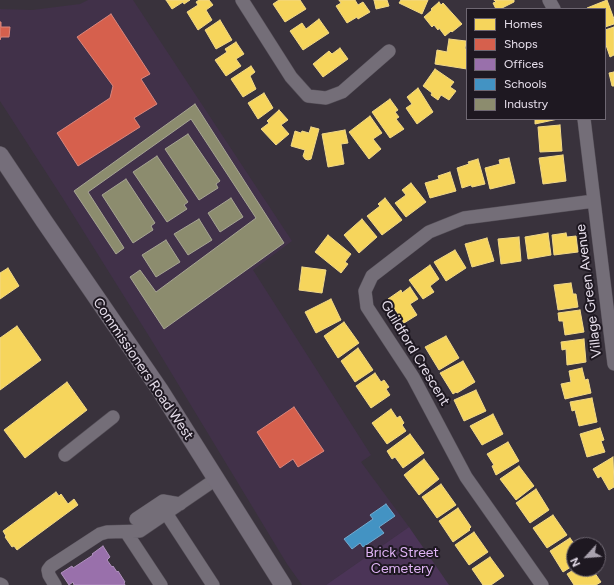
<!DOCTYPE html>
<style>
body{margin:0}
#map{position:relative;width:614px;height:585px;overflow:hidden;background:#39323c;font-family:Figtree,sans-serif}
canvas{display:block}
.legend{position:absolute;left:466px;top:8px;width:140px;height:112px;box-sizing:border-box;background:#1e1821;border:1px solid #6e6772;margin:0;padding:5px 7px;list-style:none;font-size:12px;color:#e6deeb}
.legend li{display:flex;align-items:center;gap:8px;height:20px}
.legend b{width:20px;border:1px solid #6e6772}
.north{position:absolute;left:566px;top:537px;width:40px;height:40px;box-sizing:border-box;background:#1e1821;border:1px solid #6e6772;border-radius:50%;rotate:244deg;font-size:11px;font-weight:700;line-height:16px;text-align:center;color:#e6deeb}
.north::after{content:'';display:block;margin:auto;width:14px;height:18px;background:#a9a2ae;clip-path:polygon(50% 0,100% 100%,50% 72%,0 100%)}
</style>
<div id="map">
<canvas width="614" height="585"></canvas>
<ul class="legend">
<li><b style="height:11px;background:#f6d55c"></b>Homes</li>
<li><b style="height:11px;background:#d6604d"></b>Shops</li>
<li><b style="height:11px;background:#9970ab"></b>Offices</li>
<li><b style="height:11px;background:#4393c3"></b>Schools</li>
<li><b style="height:11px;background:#8c8c6e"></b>Industry</li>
</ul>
<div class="north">N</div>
</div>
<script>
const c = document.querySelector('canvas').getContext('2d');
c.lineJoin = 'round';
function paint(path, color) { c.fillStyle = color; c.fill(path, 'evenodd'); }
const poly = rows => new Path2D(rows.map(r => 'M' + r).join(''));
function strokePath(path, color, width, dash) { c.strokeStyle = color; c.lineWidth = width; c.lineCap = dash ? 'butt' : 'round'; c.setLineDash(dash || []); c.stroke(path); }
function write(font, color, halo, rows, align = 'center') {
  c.font = font + ' Figtree,sans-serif'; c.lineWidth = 4; c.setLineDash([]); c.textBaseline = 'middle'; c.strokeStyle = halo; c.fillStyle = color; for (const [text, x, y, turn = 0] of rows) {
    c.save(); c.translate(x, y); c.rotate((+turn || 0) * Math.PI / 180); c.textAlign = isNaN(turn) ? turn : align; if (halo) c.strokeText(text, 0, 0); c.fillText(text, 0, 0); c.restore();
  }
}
paint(poly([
 [88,0,133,0,292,241,253,270,371,455,361,462,409,527,326,585,302,585,287,564,152,341,62,197,0,101,0,9,32,10,80,4]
]), '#413149');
paint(poly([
 [409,527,449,585,326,585]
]), '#4b3457');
const homes = poly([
 [166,0,190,0,184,4,183,2,172,9,166,0],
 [199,0,209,0,213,5,206,10,212,20,198,30,187,12,198,5,196,2,199,0],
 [279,0,300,0,306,9,285,22,273,4,279,0],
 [339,0,355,0,358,5,363,2,370,12,358,19,357,17,347,23,336,6,341,3,339,0],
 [374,0,387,0,389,6,376,9,374,0],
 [401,0,428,0,422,14,399,3,401,0],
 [494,0,514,0,514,2,500,9,496,9,493,3,496,2,494,0],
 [607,0,614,19,614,24,605,27,605,9,587,9,587,8,607,0],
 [439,2,441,5,443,3,462,24,452,32,451,31,445,36,439,28,438,30,434,25,432,27,424,17,432,10,431,9,439,2],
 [319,19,329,33,303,50,290,31,302,23,306,29,319,19],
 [220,20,232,40,216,49,205,30,220,20],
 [614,27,614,55,610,57,606,45,605,46,605,30,614,27],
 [449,39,466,41,465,49,467,49,467,69,435,64,437,50,447,52,449,39],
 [236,42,244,54,236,59,241,66,226,76,215,60,227,52,225,49,236,42],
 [340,48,348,59,323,77,313,64,329,51,332,54,340,48],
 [251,66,255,72,250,76,256,89,243,97,231,79,251,66],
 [435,69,454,82,450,87,456,91,449,100,441,95,438,100,431,95,432,93,423,86,435,69],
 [614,72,614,86,612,86,609,73,614,72],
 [418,88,433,112,417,124,406,108,412,104,407,97,418,88],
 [264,93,273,108,258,119,248,103,264,93],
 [390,99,398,110,395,112,399,117,396,119,404,129,390,138,372,112,390,99],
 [279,110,288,120,281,125,289,134,276,145,261,129,269,123,267,121,279,110],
 [370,116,382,133,373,139,381,149,369,159,349,132,370,116],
 [535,119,558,119,535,124,535,119],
 [560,125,562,151,540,152,538,127,560,125],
 [311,127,319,129,311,159,308,160,305,159,303,156,305,150,291,146,295,131,301,133,302,131,309,133,311,127],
 [345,130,348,143,341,144,344,164,328,167,322,134,345,130],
 [563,155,566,181,543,184,539,158,563,155],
 [509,158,515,183,490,189,485,168,500,164,499,160,509,158],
 [478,159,485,184,472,187,471,185,462,188,457,168,469,164,468,162,478,159],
 [450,172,456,191,430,198,425,183,439,179,438,176,450,172],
 [411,183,426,202,406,217,395,203,406,195,402,190,411,183],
 [385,198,402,220,382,235,367,216,380,206,378,204,385,198],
 [362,219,377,237,359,253,344,235,362,219],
 [548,233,551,255,528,259,525,237,548,233],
 [566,233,567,237,576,236,578,252,554,255,552,235,566,233],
 [328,235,351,254,345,262,348,264,341,273,315,252,328,235],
 [519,237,521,261,501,264,498,239,519,237],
 [487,238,494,261,472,267,465,244,487,238],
 [455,250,466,268,446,281,434,262,455,250],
 [430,265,439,279,430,286,434,292,423,299,409,280,430,265],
 [302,267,326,270,322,293,299,290,302,267],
 [8,268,19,286,0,299,0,273,8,268],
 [571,283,573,294,576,294,578,307,558,310,554,285,571,283],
 [410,287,418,299,410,304,417,315,404,323,388,299,401,290,402,293,410,287],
 [331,299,341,320,316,333,305,312,331,299],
 [580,310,584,332,565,335,563,321,559,321,558,313,580,310],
 [344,322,359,343,338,358,324,336,344,322],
 [17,326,41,360,0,390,0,338,17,326],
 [446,336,459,358,439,370,425,347,446,336],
 [584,339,586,362,567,365,566,349,562,350,561,342,584,339],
 [358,348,373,370,355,382,341,361,358,348],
 [463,361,475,382,457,393,456,392,453,394,440,373,463,361],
 [582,368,585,380,588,379,591,393,565,399,561,384,571,382,569,371,582,368],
 [375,373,381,382,384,380,389,387,386,389,390,395,371,408,356,386,375,373],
 [67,382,87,410,25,458,4,430,67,382],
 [476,390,486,411,464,421,454,400,476,390],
 [592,398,597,422,579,426,575,410,572,411,570,402,592,398],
 [391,409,397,418,400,416,404,423,402,425,406,431,387,444,372,423,391,409],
 [493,414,503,434,482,445,470,426,493,414],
 [600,428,604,440,601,441,605,452,587,457,580,434,600,428],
 [410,434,424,453,403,468,395,457,392,459,387,451,410,434],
 [508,442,519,461,496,475,492,466,494,465,487,454,508,442],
 [613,457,614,487,609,490,601,476,598,478,593,469,613,457],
 [424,459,439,479,419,495,404,475,424,459],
 [519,466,534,486,516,500,500,479,519,466],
 [441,484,456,505,437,518,422,497,441,484],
 [536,489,549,510,530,523,516,503,536,489],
 [56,492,59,496,61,494,68,504,74,499,78,505,17,550,14,546,12,547,5,537,6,536,3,531,56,492],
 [458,508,471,527,469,529,470,530,453,542,439,521,458,508],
 [553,515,567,535,547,548,533,528,553,515],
 [474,532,488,552,469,565,455,545,474,532],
 [570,538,575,545,574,565,563,572,550,551,570,538],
 [490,557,504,576,491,585,483,585,472,569,490,557],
 [575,569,592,569,601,582,596,585,574,585,567,574,575,569]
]);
paint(homes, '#f6d55c');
strokePath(homes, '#f1d887', 1);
const shops = poly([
 [111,14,150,74,141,79,157,104,134,118,140,127,78,166,57,133,110,98,113,86,77,37,111,14],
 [0,22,1,22,1,27,10,27,9,37,1,37,0,40,0,22],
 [294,407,324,451,298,467,293,459,280,468,257,432,294,407]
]);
paint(shops, '#d6604d');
strokePath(shops, '#db867c', 1);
const offices = poly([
 [103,546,110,557,107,560,112,567,113,566,117,572,118,571,125,582,124,583,125,585,74,585,73,582,69,585,61,573,72,566,73,568,93,555,92,554,103,546]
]);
paint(offices, '#9970ab');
strokePath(offices, '#b091be', 1);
const schools = poly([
 [386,504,395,516,379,527,384,533,363,547,360,543,352,549,344,539,373,519,370,515,386,504]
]);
paint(schools, '#4393c3');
strokePath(schools, '#74aacf', 1);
const industry = poly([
 [195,104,284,243,164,329,130,277,140,270,156,292,256,218,191,119,88,192,124,248,116,254,74,191,195,104],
 [188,134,220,181,216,184,218,188,199,200,165,149,188,134],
 [157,156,188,202,184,205,187,209,167,222,133,172,157,156],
 [126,179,155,223,151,226,153,230,133,243,102,195,126,179],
 [231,198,243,217,220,232,208,213,231,198],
 [199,219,212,240,188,255,174,234,199,219],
 [166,240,180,262,156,277,142,255,166,240]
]);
paint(industry, '#8c8c6e');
strokePath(industry, '#a7a594', 1);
const minor = poly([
 [242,0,291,77,308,96,326,98,342,92,389,51],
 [549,0,554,9],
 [584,119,614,364],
 [65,455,113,417],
 [166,513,213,585],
 [136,519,163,501,180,504],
 [126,532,161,585],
 [0,584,2,585],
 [55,585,49,575,48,570,51,566,100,534,107,532,140,531,216,479],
 [542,585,466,477,413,377,367,307,365,291,372,276,429,232,464,218,594,201]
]);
const major = poly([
 [0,155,44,221,160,390,283,585]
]);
strokePath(minor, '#544e57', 14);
strokePath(major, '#544e57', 18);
strokePath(minor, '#746e78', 13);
strokePath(major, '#756e7a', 17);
write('14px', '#e6deeb', '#1e1821', [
 ["Village Green Avenue",589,291,-97],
 ["Guildford Crescent",415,353,59],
 ["Commissioners Road West",143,369,56]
]);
write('14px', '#e0b4f6', '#1e1821', [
 ["Brick Street",402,553],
 ["Cemetery",402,569]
]);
</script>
